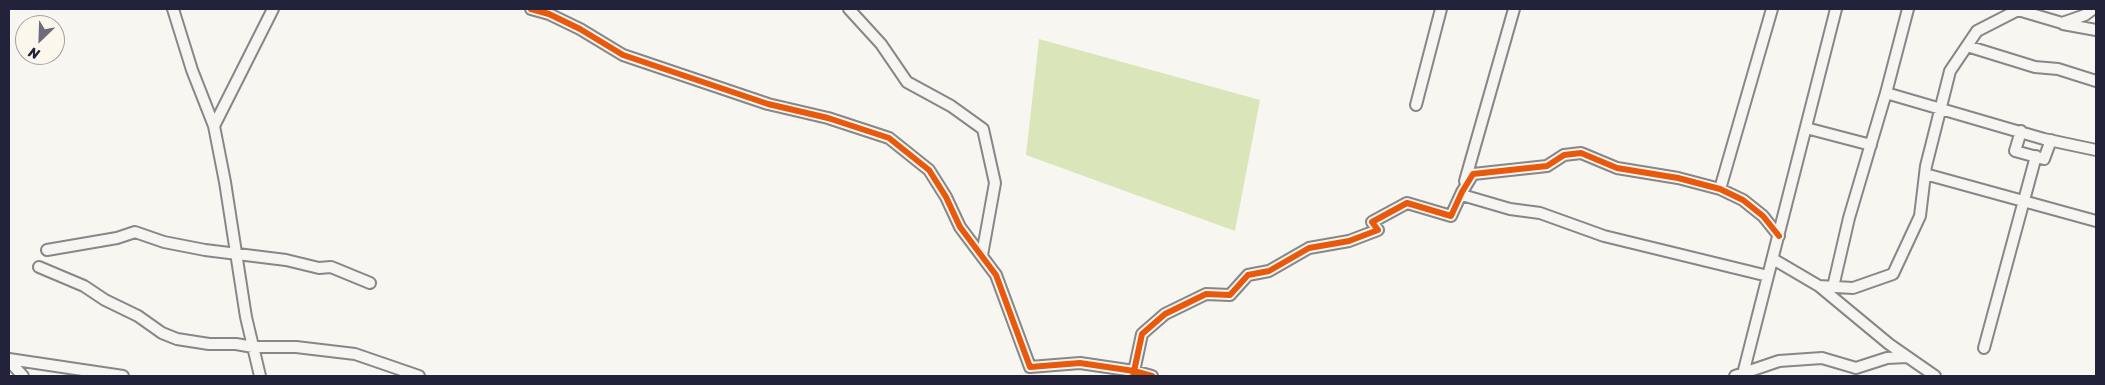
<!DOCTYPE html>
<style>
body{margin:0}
#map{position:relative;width:2105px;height:385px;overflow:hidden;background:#f8f6f0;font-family:Sriracha,sans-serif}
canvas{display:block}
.frame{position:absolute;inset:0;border:10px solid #22223b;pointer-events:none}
.north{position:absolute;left:15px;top:15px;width:50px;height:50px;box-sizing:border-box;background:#fbf7ec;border:1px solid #a4a2a5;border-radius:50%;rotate:204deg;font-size:14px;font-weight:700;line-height:20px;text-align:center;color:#22223b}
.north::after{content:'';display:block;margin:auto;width:18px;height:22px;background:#6d6c7a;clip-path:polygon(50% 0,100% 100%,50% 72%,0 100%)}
</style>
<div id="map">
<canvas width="2105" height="385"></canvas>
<div class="frame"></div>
<div class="north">N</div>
</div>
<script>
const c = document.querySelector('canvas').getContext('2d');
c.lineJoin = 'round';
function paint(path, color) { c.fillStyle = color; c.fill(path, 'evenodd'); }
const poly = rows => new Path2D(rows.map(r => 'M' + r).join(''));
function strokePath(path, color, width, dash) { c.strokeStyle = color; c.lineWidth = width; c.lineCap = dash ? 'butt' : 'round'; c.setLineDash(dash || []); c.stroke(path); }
paint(poly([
 [1039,39,1260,100,1235,231,1026,155]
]), '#dae5ba');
const minor = poly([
 [173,9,192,70,214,126],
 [531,9,549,14,580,29,623,55,768,104,828,118,889,138,929,170,946,197,960,227,996,275,1030,367,1080,363,1134,371,1152,376],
 [849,9,881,44,907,82,951,106,983,129,995,183,982,255],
 [1908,9,1886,93,2044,139,2096,150],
 [2063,24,2096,30],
 [1967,46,2035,67,2058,69,2096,81],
 [1416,105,1441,9],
 [1806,128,1871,145],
 [2021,131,2015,151,2044,159,2051,140],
 [1925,174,2096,221],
 [1465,181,1514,9],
 [1720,189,1772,9],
 [1462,195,1510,209,1540,213,1604,236,1768,276],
 [47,250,117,238,135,232,164,242,205,250,286,260,319,268,331,267,370,283],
 [1773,259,1819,286,1889,344,1935,376],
 [39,267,84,286,105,300,138,316,162,333,177,339,209,344,236,344,253,347,296,347,355,354,419,376],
 [1819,286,1853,288,1893,274,1920,216,1926,166,1950,71,1977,31,2018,10,2062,23,2085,15,2093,9],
 [1833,287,1849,218,1886,93],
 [1984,348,2036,156],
 [9,359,123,376],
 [9,361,23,376],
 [1743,374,1836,9],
 [260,376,246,317,225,182,214,126,273,9],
 [1133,376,1142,334,1165,314,1206,294,1230,295,1248,275,1269,271,1309,248,1349,241,1378,230,1372,222,1407,203,1451,216,1462,192,1473,174,1547,166,1564,155,1581,153,1617,168,1678,178,1720,189,1743,200,1763,216,1779,236],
 [1735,376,1779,361,1822,358,1856,368,1887,358,1907,357]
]);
strokePath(minor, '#878688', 14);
strokePath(minor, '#f6f5f1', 10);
strokePath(poly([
 [531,9,549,14,580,29,623,55,768,104,828,118,889,138,929,170,946,197,960,227,996,275,1030,367,1080,363,1134,371,1152,376],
 [1133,376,1142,334,1165,314,1206,294,1230,295,1248,275,1269,271,1309,248,1349,241,1378,230,1372,222,1407,203,1451,216,1462,192,1473,174,1547,166,1564,155,1581,153,1617,168,1678,178,1720,189,1743,200,1763,216,1779,236]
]), '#e8590c', 6);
</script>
